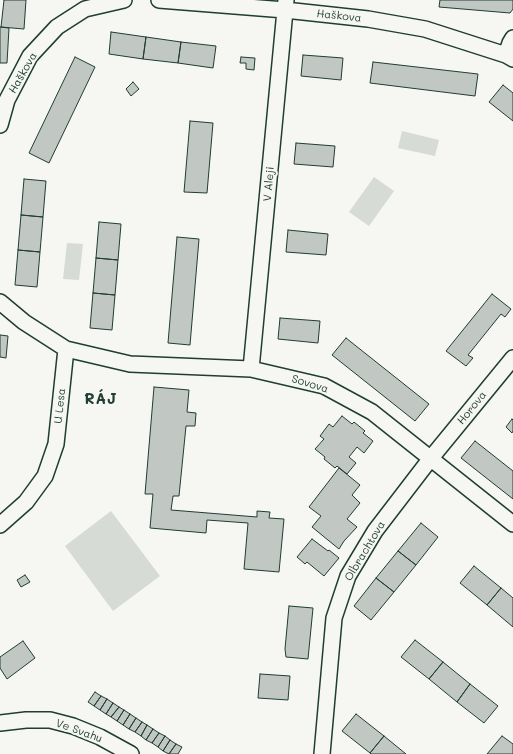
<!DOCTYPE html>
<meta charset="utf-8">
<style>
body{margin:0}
canvas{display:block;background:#f6f6f2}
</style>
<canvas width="513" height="754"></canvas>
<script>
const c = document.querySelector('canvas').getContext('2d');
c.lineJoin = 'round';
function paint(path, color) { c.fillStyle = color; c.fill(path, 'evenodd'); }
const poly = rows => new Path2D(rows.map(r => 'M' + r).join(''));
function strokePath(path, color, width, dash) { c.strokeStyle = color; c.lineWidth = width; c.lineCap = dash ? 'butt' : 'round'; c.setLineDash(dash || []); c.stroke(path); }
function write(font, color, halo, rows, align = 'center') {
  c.font = font + ' Mali,sans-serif'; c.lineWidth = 4; c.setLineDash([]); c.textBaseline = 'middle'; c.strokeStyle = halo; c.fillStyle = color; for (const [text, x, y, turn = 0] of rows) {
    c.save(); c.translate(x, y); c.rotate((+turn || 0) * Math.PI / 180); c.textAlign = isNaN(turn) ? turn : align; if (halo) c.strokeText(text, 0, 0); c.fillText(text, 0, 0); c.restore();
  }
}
paint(poly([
 [402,131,439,140,435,156,398,148],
 [374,177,394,191,369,226,349,212],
 [67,243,83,244,79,280,63,279],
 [111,511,160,576,113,611,65,546]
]), '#d6dbd6');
const building = poly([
 [4,0,26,0,24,29,1,27,4,0],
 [440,0,513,0,513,9,510,13,439,7,440,0],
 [0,27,9,28,7,63,0,63,0,27],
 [111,32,146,37,143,59,109,54,111,32],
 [146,37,181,42,178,63,143,59,146,37],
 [181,42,216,46,213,68,178,63,181,42],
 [303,55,343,58,341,80,301,76,303,55],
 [75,57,95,67,49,163,29,153,75,57],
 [241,57,255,58,254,70,246,69,246,63,240,63,241,57],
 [373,62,478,74,475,96,370,83,373,62],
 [133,82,139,89,131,96,126,89,133,82],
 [503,85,513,93,513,121,489,102,503,85],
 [190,121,213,123,207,193,184,192,190,121],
 [296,143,335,146,333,167,294,164,296,143],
 [24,179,46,181,43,217,21,215,24,179],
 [21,215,43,217,40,252,18,250,21,215],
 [99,222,121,224,118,260,96,258,99,222],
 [288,230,328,234,326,255,286,252,288,230],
 [177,237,199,239,190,345,168,343,177,237],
 [18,250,40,252,37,287,15,285,18,250],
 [96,258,118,260,115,295,93,293,96,258],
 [93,293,115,295,112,330,90,328,93,293],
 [492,294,511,309,505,317,501,314,468,355,473,358,466,366,446,351,492,294],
 [280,318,320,321,318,343,278,339,280,318],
 [0,335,8,336,6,358,0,357,0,335],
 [346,338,429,404,415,421,332,355,346,338],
 [154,387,189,390,187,412,196,413,195,426,186,426,179,496,173,496,171,510,257,517,257,511,270,512,269,518,284,519,279,572,244,569,248,523,207,520,206,533,150,528,153,494,145,494,154,387],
 [342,416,352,424,354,422,365,431,363,433,373,441,364,453,357,447,349,457,356,463,347,474,337,466,335,468,324,459,325,457,315,449,324,439,320,436,329,424,333,427,342,416],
 [512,419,513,420,513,431,512,433,506,427,512,419],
 [475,441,513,471,513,499,461,458,475,441],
 [339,468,360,485,352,495,360,503,347,519,357,527,344,541,339,549,312,527,321,516,309,507,339,468],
 [421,523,438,537,416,565,398,551,421,523],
 [312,539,328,551,329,550,339,558,324,576,307,562,305,564,297,557,312,539],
 [398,551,416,565,394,592,376,578,398,551],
 [474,566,501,588,487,605,460,583,474,566],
 [25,575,30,582,21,587,17,580,25,575],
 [376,578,394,592,371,620,354,606,376,578],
 [501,588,513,598,513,627,487,605,501,588],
 [289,606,313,608,308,659,286,657,285,649,289,606],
 [415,640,443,662,429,679,401,657,415,640],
 [23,641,35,658,7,679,0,668,0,657,23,641],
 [443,662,470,684,457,702,429,679,443,662],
 [260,674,290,676,288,700,258,698,260,674],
 [470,684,498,706,484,723,457,702,470,684],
 [95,692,101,696,94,706,88,702,95,692],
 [101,696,107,699,100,710,94,706,101,696],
 [107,699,113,703,106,714,100,710,107,699],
 [113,703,119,707,111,717,106,714,113,703],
 [119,707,124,710,117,721,111,717,119,707],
 [124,710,130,714,123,725,117,721,124,710],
 [130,714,136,718,129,729,123,725,130,714],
 [356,714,384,736,370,753,342,731,356,714],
 [136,718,142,722,135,732,129,729,136,718],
 [142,722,147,725,141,736,135,732,142,722],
 [147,725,153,729,146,740,141,736,147,725],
 [153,729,159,733,152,743,146,740,153,729],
 [159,733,165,736,158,747,152,743,159,733],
 [165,736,170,740,163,751,158,747,165,736],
 [384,736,406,754,371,754,370,753,384,736],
 [502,736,513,744,513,754,487,754,502,736],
 [170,740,176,744,169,754,163,751,170,740],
 [176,744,182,747,178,754,169,754,176,744]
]);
paint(building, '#c1c8c3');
strokePath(building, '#1f3d34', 1);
const minor = poly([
 [159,0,285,10,368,19,425,29,506,55,513,59],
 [506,55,510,43,513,38],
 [0,125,7,100,30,56,57,27,85,9,124,0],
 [0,302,24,322,66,349,130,364,251,369,324,386,372,412,513,524],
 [251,369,286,0],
 [0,525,26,502,45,476,56,444,66,349],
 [0,723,26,720,50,720,73,726,100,737,131,754],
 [322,754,334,618,348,576,375,531,431,458,513,358]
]);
strokePath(minor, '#1f3d34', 18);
strokePath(minor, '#f6f6f2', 15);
write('11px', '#1f3d34', '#f6f6f2', [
 ["Haškova",339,16,6],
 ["Haškova",23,73,-60],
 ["V Aleji",269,184,-85],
 ["Sovova",310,384,17],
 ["U Lesa",60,406,-84],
 ["Horova",472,408,-51],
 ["Olbrachtova",365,551,-59],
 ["Ve Svahu",79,731,20]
]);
c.letterSpacing = '1px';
write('bold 15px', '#1f3d34', '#f6f6f2', [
 ["RÁJ",101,399]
]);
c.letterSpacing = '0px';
</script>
